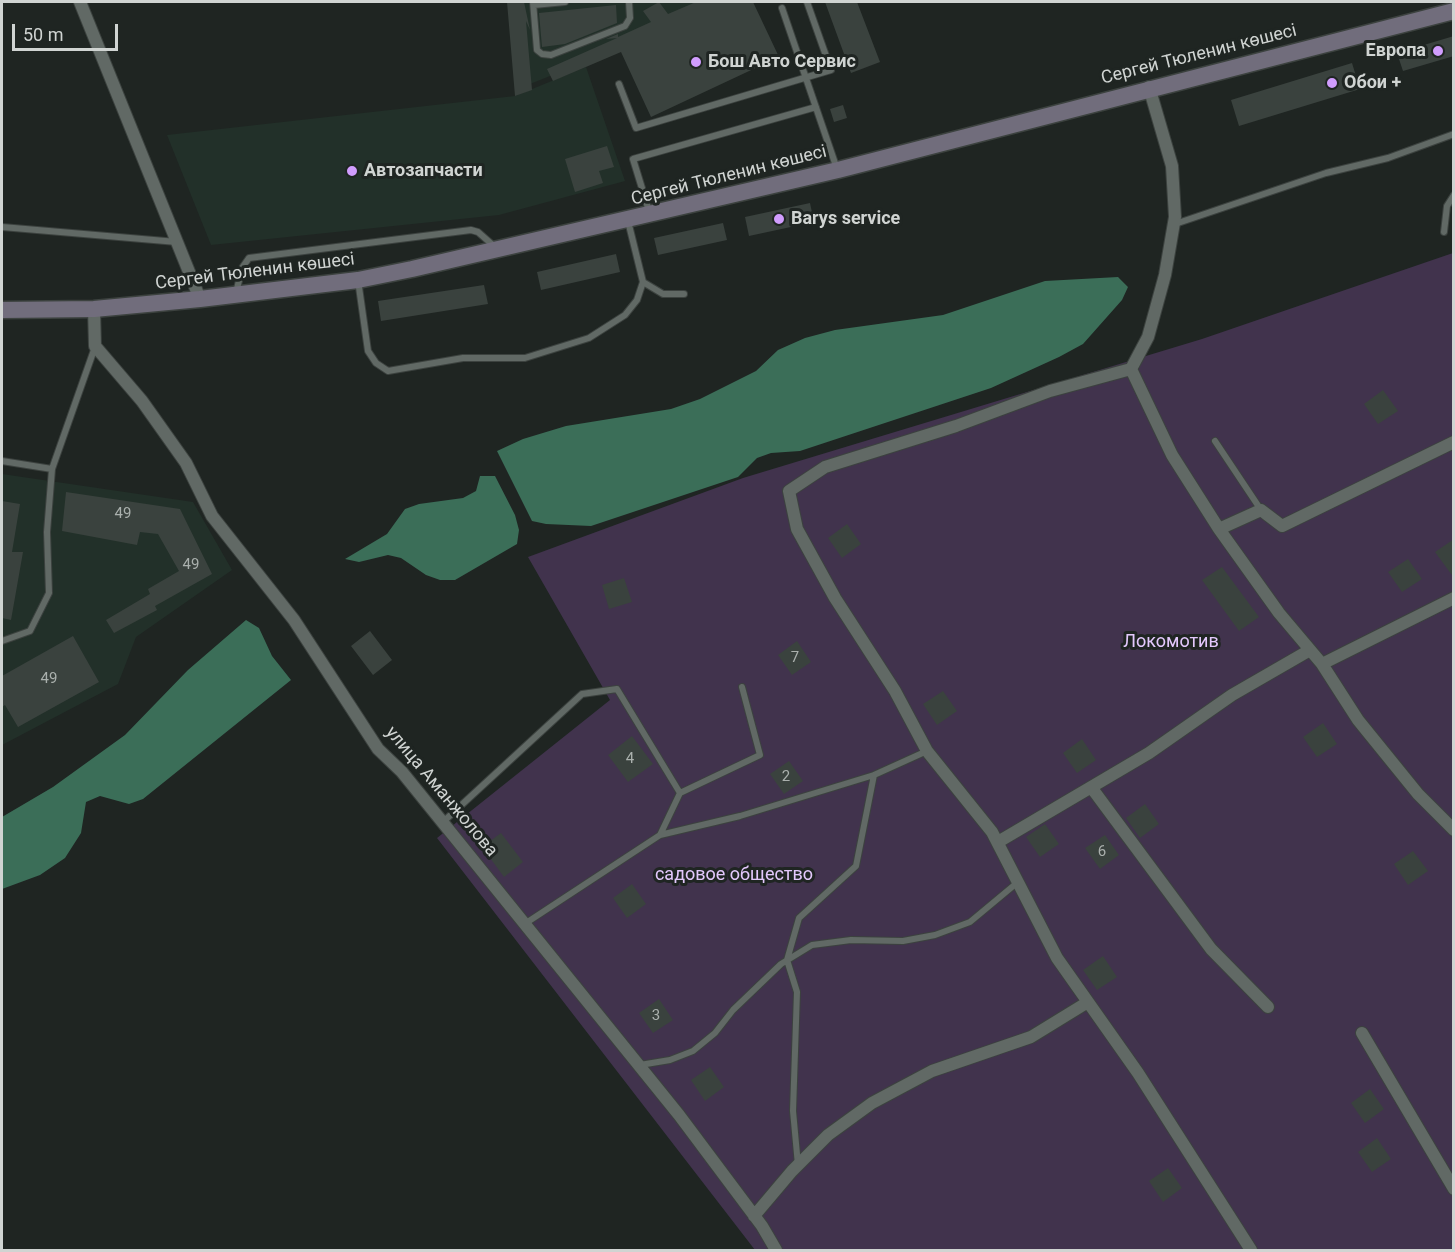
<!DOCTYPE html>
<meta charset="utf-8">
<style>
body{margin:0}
#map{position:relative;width:1455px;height:1252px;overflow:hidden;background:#1f2522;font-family:Roboto,sans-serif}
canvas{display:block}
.frame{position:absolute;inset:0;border:3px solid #d0d4d2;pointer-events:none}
.scale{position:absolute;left:12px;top:24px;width:106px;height:27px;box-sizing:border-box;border:3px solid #d0d4d2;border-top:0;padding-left:8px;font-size:18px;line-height:21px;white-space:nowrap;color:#d0d4d2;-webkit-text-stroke:4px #1f2522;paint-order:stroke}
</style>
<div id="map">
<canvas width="1455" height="1252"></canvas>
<div class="frame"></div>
<div class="scale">50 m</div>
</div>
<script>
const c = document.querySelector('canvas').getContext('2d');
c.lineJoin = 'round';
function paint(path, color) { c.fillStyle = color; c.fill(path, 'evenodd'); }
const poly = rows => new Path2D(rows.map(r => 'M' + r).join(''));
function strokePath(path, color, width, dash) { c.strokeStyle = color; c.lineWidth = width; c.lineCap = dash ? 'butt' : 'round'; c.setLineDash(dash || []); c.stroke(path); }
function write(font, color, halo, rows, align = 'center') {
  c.font = font + ' Roboto,sans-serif'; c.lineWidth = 6; c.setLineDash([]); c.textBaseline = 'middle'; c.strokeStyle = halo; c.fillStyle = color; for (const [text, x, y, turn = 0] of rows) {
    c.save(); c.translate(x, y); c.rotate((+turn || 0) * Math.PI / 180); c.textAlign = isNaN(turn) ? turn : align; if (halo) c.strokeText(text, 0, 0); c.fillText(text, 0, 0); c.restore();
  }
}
paint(poly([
 [512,2,735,2,520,88],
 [586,67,625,181,499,215,211,245,167,135,515,96],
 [2,474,193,502,232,570,136,637,118,684,2,745]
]), '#223029');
paint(poly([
 [1453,253,1453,1250,755,1250,437,838,610,700,528,557,743,478,1202,339]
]), '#41334d');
paint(poly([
 [1118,277,1128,287,1122,300,1083,344,1059,357,991,388,800,451,771,453,757,458,738,477,591,526,546,524,532,521,497,451,523,439,566,426,671,409,700,399,756,371,778,350,805,338,835,330,943,315,1045,281],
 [480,476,495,476,515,515,519,530,517,544,455,580,440,580,426,575,401,558,388,555,359,562,345,559,387,534,405,509,419,504,463,498,476,491],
 [246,620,259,628,272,656,291,680,143,799,129,804,100,796,86,802,81,833,65,858,40,875,2,889,2,817,53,787,125,735,188,670]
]), '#3b6e58');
paint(poly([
 [507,2,524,2,530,30,526,21,532,90,515,96],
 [659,2,668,14,696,2,753,2,779,57,651,117,621,52,553,81,547,69,617,38,606,39,618,34,618,37,651,22,643,11],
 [825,2,857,2,880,62,851,73],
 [616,5,617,23,565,44,542,47,539,13],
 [1454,36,1454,56,1403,71,1397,53],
 [1352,63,1360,89,1239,126,1231,100],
 [843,105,847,118,834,122,830,109],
 [607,146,614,167,599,171,603,183,575,192,565,159],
 [810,203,814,222,749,236,745,217],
 [723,223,727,240,658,255,654,238],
 [616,254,620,272,541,290,537,272],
 [484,285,488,304,381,321,378,301],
 [1383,390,1398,411,1378,424,1364,404],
 [66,492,180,509,212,574,155,606,157,610,114,633,106,620,150,594,148,589,179,571,158,534,140,532,137,545,62,531],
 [2,501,20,504,12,552,23,552,11,620,2,618],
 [847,524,861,544,842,558,828,538],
 [1454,539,1454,578,1435,552],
 [1408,559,1422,579,1402,592,1388,572],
 [1222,567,1259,617,1239,631,1202,580],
 [624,578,632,602,609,609,602,585],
 [370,631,392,660,373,675,351,646],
 [73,636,99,682,18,727,5,705,2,707,2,676],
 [797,641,811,662,792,675,778,655],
 [943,691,957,711,937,725,923,704],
 [1323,723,1337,744,1317,757,1303,737],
 [632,736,653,764,628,782,608,755],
 [1082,739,1096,760,1077,773,1063,753],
 [789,761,803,781,784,794,770,774],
 [1145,804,1159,824,1140,838,1126,818],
 [1045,824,1059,844,1040,857,1026,837],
 [501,833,523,862,504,877,482,847],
 [1105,835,1119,855,1100,869,1085,848],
 [1413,851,1428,871,1408,885,1394,864],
 [632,884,646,904,627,918,613,898],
 [1103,956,1117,977,1097,990,1083,970],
 [659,999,673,1020,653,1033,639,1013],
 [710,1067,724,1087,705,1101,691,1080],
 [1370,1089,1384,1109,1365,1123,1351,1103],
 [1377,1138,1391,1159,1372,1172,1358,1152],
 [1168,1168,1182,1188,1163,1202,1149,1181]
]), '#3a423e');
const service = poly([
 [533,2,537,50,542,54,551,55,625,26,630,18,629,2],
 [534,5,565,2],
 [782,8,837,169],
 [619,84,636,128,831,70,807,2],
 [649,211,633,159,816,107],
 [628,221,643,282,663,294,684,294],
 [1175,224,1326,173,1388,158,1454,134],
 [2,227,177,242],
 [1444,232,1447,206,1454,195],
 [358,280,368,351,376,363,388,371,463,358,525,358,589,338,625,315,637,300,643,282],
 [236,293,242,268,249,258,471,230,478,232,495,247],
 [1215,441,1261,510],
 [2,461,52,469,95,347],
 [2,641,30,631,49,593,47,532,52,469],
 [680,793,760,755,742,687],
 [443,822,582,694,617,689,680,793,660,835],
 [526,923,660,835,740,816,874,775],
 [640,1065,670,1060,693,1051,715,1033,733,1010,781,964,812,945,851,940,903,941,935,935,970,922,1018,882],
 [798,1165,793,1111,797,992,787,960,799,918,856,866,874,775,927,751]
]);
const minor = poly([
 [80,2,200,299],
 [1149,87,1172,166,1175,217,1165,275,1148,337,1131,369,1050,391,956,426,825,467,789,491,797,529,835,598,895,691,927,751,992,832,1057,958,1138,1073,1251,1250],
 [94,309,95,346,142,401,186,463,212,516,294,620,378,749,402,772,679,1115,762,1226,776,1250],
 [1131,369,1172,455,1219,529,1279,613,1322,664,1358,720,1418,794,1454,830],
 [1219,529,1261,510,1282,526,1454,442],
 [1322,664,1454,598],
 [1091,787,1211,949,1268,1007],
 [998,842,1149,753,1232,695,1310,650],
 [1362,1033,1454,1189],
 [754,1216,792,1171,828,1135,872,1103,932,1071,1031,1037,1088,1002]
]);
const secondary = poly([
 [2,310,94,309,200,299,358,280,412,269,838,170,1454,11]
]);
strokePath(service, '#3c423f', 8);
strokePath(minor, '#3c423f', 14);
strokePath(secondary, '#3c423f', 19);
strokePath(service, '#616965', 6);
strokePath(minor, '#616965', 12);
strokePath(secondary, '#716d7c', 16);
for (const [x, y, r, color] of [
 [1438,51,6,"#d19dfe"],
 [696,62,6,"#d19dfe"],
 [1332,83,6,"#d19dfe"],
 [352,171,6,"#d19dfe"],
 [779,219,6,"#d19dfe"]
]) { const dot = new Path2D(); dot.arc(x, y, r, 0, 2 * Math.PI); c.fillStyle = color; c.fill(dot); strokePath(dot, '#1f2522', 2); }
write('15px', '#aab0ad', null, [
 ["49",123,514],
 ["49",191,565],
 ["7",795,658],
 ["49",49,679],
 ["4",630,759],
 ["2",786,777],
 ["6",1102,852],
 ["3",656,1016]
]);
write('bold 18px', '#d0d4d2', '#1f2522', [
 ["Европа",1426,51,"right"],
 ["Бош Авто Сервис",708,62],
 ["Обои +",1344,83],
 ["Автозапчасти",364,171],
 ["Barys service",791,219]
], 'left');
write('18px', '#d0d4d2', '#1f2522', [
 ["Сергей Тюленин көшесі",1199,55,-14],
 ["Сергей Тюленин көшесі",729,176,-14],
 ["Сергей Тюленин көшесі",255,272,-7],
 ["улица Аманжолова",441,792,50]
]);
write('18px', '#e3c8fc', '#1f2522', [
 ["Локомотив",1171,642],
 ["садовое общество",734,875]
]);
</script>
